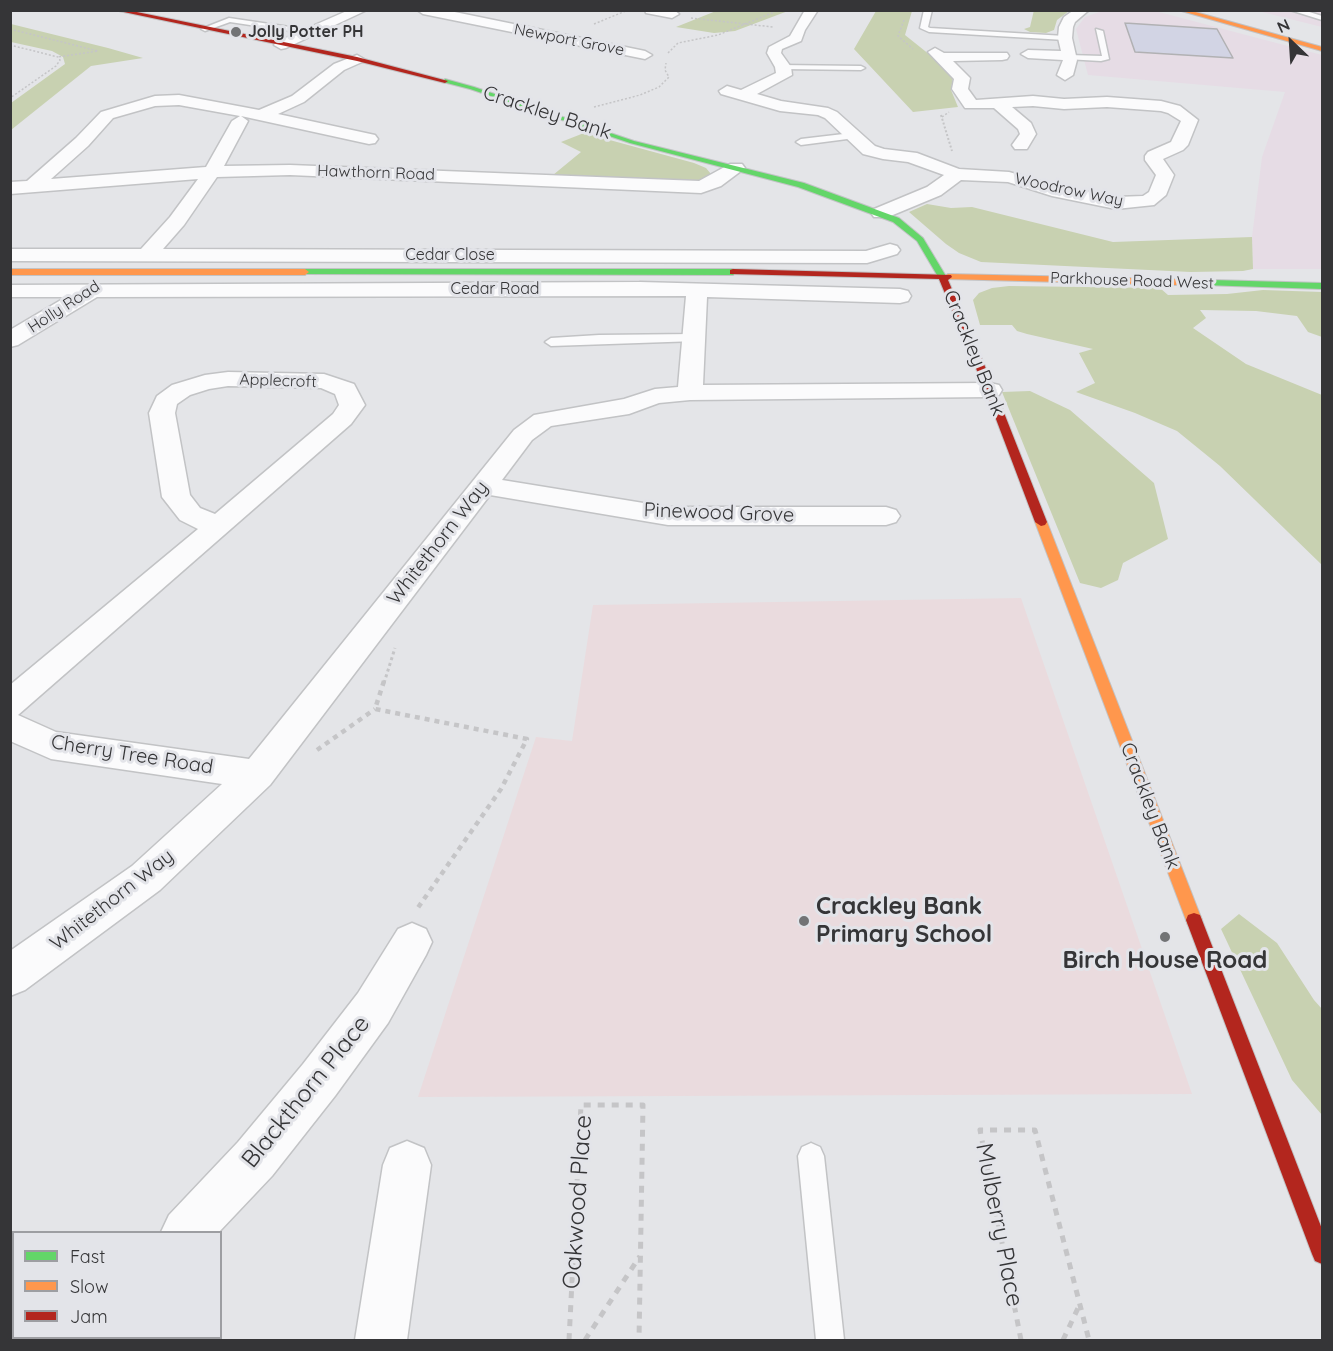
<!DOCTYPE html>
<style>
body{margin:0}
#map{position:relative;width:1333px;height:1351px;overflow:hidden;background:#e4e5e8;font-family:Quicksand,sans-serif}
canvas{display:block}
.frame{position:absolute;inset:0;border:12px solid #353537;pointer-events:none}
.legend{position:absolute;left:12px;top:1231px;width:210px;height:108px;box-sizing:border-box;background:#e3e4e9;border:2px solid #9d9ea2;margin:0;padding:8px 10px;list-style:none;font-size:18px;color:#353537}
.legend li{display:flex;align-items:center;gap:12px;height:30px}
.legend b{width:30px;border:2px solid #9d9ea2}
.north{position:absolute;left:1261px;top:12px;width:60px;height:60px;-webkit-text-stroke:4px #e3e4e9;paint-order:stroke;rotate:335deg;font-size:16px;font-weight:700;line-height:24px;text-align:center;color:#353537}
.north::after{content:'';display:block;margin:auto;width:21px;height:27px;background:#353537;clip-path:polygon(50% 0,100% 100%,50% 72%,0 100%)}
</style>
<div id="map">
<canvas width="1333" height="1351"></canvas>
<div class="frame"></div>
<ul class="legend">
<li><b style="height:8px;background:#63d668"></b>Fast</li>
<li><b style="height:8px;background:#ff974d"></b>Slow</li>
<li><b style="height:8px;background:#b3261e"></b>Jam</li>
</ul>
<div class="north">N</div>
</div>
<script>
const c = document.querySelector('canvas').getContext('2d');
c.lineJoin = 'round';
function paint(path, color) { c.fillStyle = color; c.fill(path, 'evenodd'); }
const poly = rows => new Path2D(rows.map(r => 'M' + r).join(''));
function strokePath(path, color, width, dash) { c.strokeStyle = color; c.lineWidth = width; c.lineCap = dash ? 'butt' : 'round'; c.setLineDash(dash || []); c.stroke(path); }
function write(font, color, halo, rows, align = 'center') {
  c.font = font + ' Quicksand,sans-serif'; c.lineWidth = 6; c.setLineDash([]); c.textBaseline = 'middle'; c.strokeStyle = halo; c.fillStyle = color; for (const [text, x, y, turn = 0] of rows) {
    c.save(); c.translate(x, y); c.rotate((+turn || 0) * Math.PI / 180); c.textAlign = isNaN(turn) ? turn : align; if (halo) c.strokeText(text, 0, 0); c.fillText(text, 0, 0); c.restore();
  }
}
paint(poly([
 [1105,10,1155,11,1322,55,1322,269,1253,269,1252,237,1262,157,1285,92,1088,75,1076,29,1085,17],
 [1258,11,1322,11,1322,27]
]), '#e6dce5');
paint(poly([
 [1021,598,1192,1094,418,1097,536,737,572,741,593,605]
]), '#eadbde');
paint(poly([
 [1034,10,1069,10,1069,11,1057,20,1054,30,1046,33,1030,32,1024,29,1030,27],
 [716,11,716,10,788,11,735,31,714,33,676,27],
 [876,11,912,11,905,35,950,71,953,77,951,90,958,107,913,112,854,49],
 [11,24,108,48,143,58,91,66,11,130,11,103,65,64,63,57,52,51,11,42],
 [584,133,694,163,706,168,711,174,708,178,699,181,684,182,553,175,581,152,561,142],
 [927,204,951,208,972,207,1113,242,1252,237,1253,269,1243,271,1191,272,981,262,959,253,946,244,909,212],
 [1009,286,1160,288,1168,295,1227,294,1263,290,1322,292,1322,337,1308,332,1297,316,1256,311,1200,310,1206,318,1193,328,1246,364,1322,395,1322,565,1220,466,1177,431,1135,413,1076,392,1095,383,1079,353,1093,349,1027,334,1017,331,1012,325,980,325,973,300,979,293,992,288],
 [1030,391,1070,410,1154,483,1168,539,1123,563,1118,580,1101,588,1080,583,1002,392],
 [1239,914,1277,943,1314,1000,1322,1009,1322,1115,1292,1080,1221,929]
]), '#c8d1b1');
const building = poly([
 [1125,23,1217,29,1233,58,1135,52,1125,23]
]);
paint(building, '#d2d4e4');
strokePath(building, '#b1b1b3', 1.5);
const lane = poly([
 [924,10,932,10,928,27,930,28,1065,36,1069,38,1065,40,929,32,920,28,924,10],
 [1290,10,1303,10,1322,16,1322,20,1290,10],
 [229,18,310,30,314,32,310,34,230,22,205,31,201,29,229,18],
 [1096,29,1103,31,1109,59,1101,61,1066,59,1065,57,1069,55,1102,56,1096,29],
 [780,65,861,66,865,68,861,70,783,69,780,69,780,65],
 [852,133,855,134,855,138,801,145,796,142,801,139,852,133],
 [693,334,697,335,699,338,697,341,551,346,545,342,551,338,599,335,693,334],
 [811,1143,820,1147,824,1156,844,1340,816,1340,798,1156,802,1147,811,1143]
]);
const street = poly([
 [349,10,367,10,286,48,281,49,274,45,276,42,349,10],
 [417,10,445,10,645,51,652,55,645,59,423,14,417,10],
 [645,10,674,10,679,14,672,18,646,13,645,10],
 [805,10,818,10,805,30,801,41,782,49,781,53,791,67,792,75,757,94,781,101,828,108,837,112,875,146,884,149,917,153,959,169,1009,172,1055,185,1116,197,1143,196,1149,192,1156,175,1145,160,1145,156,1148,152,1171,142,1181,121,1168,113,1161,111,1107,107,1064,109,1033,106,1012,107,1031,123,1036,134,1027,149,1015,149,1012,145,1020,134,1018,129,994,108,965,108,952,89,954,79,928,52,935,48,944,53,1007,53,1009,56,1007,59,1002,60,953,61,970,78,968,89,976,100,1033,96,1064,99,1107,97,1161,101,1180,106,1198,120,1188,145,1183,150,1163,159,1174,175,1166,195,1154,205,1116,209,1052,196,1008,182,961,180,941,195,888,217,874,217,871,213,874,209,927,187,944,175,908,162,883,159,863,154,825,118,818,115,780,111,721,94,719,91,727,86,741,90,776,73,775,67,767,53,769,47,790,36,805,10],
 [1074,10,1089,10,1075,22,1073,27,1072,38,1077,60,1073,75,1065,80,1057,75,1063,60,1028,58,1021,54,1028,50,1061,51,1058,38,1059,27,1064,17,1074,10],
 [357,55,364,59,362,62,344,70,304,102,278,114,375,135,378,139,375,143,369,144,241,116,248,121,224,166,290,165,699,181,730,164,742,164,745,168,721,186,701,193,290,175,217,177,184,225,163,249,866,251,890,244,897,246,900,250,897,254,867,263,10,261,10,249,141,249,170,217,198,179,10,194,10,182,27,181,76,138,101,112,155,96,179,95,259,110,292,96,334,64,357,55],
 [179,105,240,116,232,121,206,167,51,179,88,146,113,118,155,106,179,105],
 [640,282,900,289,908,291,911,296,908,301,900,303,707,297,703,385,990,383,999,385,1002,390,999,395,990,397,690,400,659,403,629,414,551,426,532,440,502,480,668,507,886,507,896,510,900,516,896,522,886,525,668,525,490,495,270,785,160,890,25,990,10,996,10,951,132,866,222,784,51,759,10,741,10,685,198,529,180,520,162,497,149,413,157,396,172,385,205,375,228,372,324,374,354,384,365,405,351,424,18,715,56,732,249,759,514,430,534,415,624,399,655,389,678,387,686,296,97,297,18,345,10,347,10,330,66,297,10,297,10,285,640,282],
 [228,386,321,388,335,394,339,405,333,414,215,514,200,508,190,495,175,413,177,404,190,395,209,389,228,386],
 [412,923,426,929,432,942,426,955,388,1023,335,1096,272,1176,219,1232,161,1232,169,1215,238,1142,303,1064,358,993,398,929,412,923],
 [407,1141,424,1148,431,1165,407,1340,355,1340,383,1165,390,1148,407,1141],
 [71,1338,124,1338,123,1340,70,1340,71,1338]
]);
const fast = poly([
 [445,79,474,87,634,141,804,183,899,218,923,238,947,278,940,280,917,241,893,222,798,187,630,143,470,89,443,82,445,79],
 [305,269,733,269,737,272,733,275,302,274,302,270,305,269],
 [1176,279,1322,283,1322,289,1173,284,1172,282,1176,279]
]);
const slow = poly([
 [1188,10,1322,47,1322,51,1178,10,1188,10],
 [10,269,305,269,309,272,305,275,10,275,10,269],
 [948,274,1176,279,1180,282,1176,285,945,279,944,277,948,274],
 [1041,518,1047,522,1202,920,1200,925,1194,927,1188,925,1186,920,1035,522,1041,518]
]);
const jam = poly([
 [114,10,127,10,357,57,448,81,445,83,357,61,114,10],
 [733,269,951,275,952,277,948,280,995,390,1047,522,1045,525,1041,526,1035,522,985,390,939,279,730,274,730,270,733,269],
 [1194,913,1200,915,1202,920,1322,1229,1322,1264,1315,1261,1312,1254,1186,920,1188,915,1194,913]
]);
strokePath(lane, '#c2c3c5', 3);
strokePath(street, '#c2c3c5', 3);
strokePath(fast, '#c2c3c5', 2);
strokePath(slow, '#c2c3c5', 2);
strokePath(jam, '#c2c3c5', 2);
strokePath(poly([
 [691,18,773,27],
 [904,20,898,36,913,49],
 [594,24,628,10],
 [10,29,98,51,58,57],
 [10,45,58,57,60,60,56,66,10,98],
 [668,53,678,43,718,35,779,10],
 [594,107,640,95,659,87,669,77,665,70,666,63],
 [942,117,949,112]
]), '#c5c5c7', 1.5, [2, 2]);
strokePath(poly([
 [941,115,952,151]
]), '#c5c5c7', 2, [2, 2]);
strokePath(poly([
 [384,683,395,648]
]), '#c5c5c7', 3, [3, 3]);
strokePath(poly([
 [384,681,375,709,527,739,501,789,417,909],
 [317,750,375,709]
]), '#c5c5c7', 4.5, [5, 5]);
strokePath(poly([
 [186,1340,189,1338],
 [569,1340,581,1105,643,1105,639,1340],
 [585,1340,640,1256],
 [1021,1340,980,1130,1035,1130,1089,1340],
 [1063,1340,1079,1306]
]), '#c5c5c7', 5, [7, 7]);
paint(lane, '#fbfbfc');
paint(street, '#fbfbfc');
paint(fast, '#63d668');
paint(slow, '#ff974d');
paint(jam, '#b3261e');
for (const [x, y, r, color] of [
 [236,32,6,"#727375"],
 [804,921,6,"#727375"],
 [1165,937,6,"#727375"]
]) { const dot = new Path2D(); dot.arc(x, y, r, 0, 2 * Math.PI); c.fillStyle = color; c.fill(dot); strokePath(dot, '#e3e4e9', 2); }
write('bold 16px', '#353537', '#e3e4e9', [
 ["Jolly Potter PH",248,32]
], 'left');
write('16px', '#353537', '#e3e4e9', [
 ["Newport Grove",569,40,11],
 ["Hawthorn Road",376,173,2],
 ["Woodrow Way",1069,190,12],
 ["Cedar Close",450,255],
 ["Parkhouse Road West",1132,281,2],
 ["Cedar Road",495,289],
 ["Holly Road",64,307,-33],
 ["Applecroft",278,381,2]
]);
write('20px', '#353537', '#e3e4e9', [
 ["Crackley Bank",547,113,18],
 ["Crackley Bank",974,353,68],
 ["Pinewood Grove",719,513,2],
 ["Whitethorn Way",438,543,-52],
 ["Cherry Tree Road",132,755,9],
 ["Crackley Bank",1150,806,69],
 ["Whitethorn Way",112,900,-38]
]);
write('bold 24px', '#353537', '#e3e4e9', [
 ["Crackley Bank",816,907],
 ["Primary School",816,935],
 ["Birch House Road",1165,961,"center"]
], 'left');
write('24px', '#353537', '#e3e4e9', [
 ["Blackthorn Place",306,1092,-51],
 ["Oakwood Place",578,1202,-86],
 ["Mulberry Place",999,1225,79]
]);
</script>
